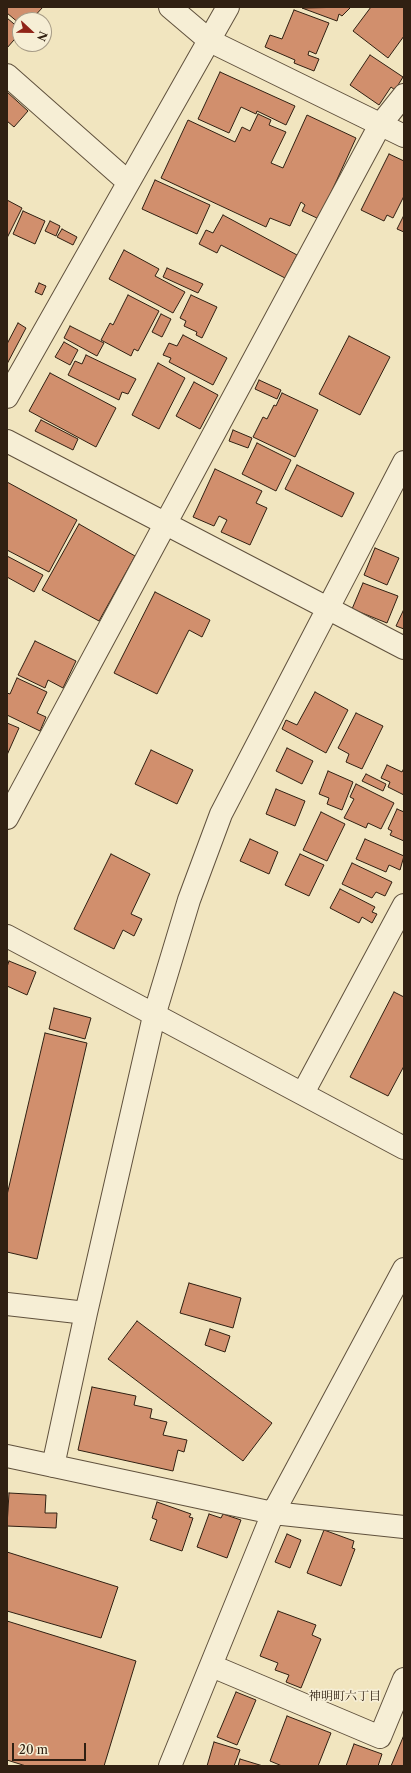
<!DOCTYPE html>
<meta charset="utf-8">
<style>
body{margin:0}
#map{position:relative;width:411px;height:1773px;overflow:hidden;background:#f1e5bf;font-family:"Libre Caslon Text",serif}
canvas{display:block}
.frame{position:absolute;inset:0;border:8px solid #302012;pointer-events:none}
.north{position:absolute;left:12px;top:12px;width:40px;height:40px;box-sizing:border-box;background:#f6eed5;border:1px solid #a79c87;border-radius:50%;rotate:112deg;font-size:11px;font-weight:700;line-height:16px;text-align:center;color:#302012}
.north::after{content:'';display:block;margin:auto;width:14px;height:18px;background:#8f2418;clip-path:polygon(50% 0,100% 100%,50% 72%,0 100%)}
.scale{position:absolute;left:12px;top:1743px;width:74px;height:18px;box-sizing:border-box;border:2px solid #302012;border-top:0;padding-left:5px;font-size:12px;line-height:14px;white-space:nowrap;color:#302012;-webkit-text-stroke:3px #f6eed5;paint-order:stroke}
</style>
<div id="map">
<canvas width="411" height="1773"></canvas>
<div class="frame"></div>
<div class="north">N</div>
<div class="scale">20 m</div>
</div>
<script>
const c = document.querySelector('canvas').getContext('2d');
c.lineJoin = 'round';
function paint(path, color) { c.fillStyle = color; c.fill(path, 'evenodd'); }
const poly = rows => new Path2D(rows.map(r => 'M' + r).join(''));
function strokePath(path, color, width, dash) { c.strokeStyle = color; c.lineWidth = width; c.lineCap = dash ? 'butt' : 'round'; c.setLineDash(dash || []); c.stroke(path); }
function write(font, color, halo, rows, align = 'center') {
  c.font = font + ' "Libre Caslon Text","Noto Serif JP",serif'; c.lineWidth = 3.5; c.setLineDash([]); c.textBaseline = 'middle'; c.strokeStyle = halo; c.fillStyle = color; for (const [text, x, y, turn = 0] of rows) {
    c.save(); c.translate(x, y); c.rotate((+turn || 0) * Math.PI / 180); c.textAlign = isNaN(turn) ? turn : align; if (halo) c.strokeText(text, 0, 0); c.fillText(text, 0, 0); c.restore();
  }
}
const building = poly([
 [7,7,43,7,31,20,20,20,20,24,7,13,7,7],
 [351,7,342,16,339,14,337,21,302,8,351,7],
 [371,7,404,7,404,36,388,58,353,31,371,7],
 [294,10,329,23,316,54,309,51,308,55,319,59,314,71,294,63,295,60,265,47,270,35,282,39,294,10],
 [7,18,20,29,20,33,7,48,7,18],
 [370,55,403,77,395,90,391,87,379,105,350,85,370,55],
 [220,72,295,106,286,125,257,111,256,114,241,107,229,133,198,119,220,72],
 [7,92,28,111,14,127,7,121,7,92],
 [258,114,271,120,269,125,286,132,271,163,283,168,307,115,356,138,319,219,302,211,305,205,301,202,290,226,270,218,266,227,161,178,188,120,235,142,242,127,250,131,258,114],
 [389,154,404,161,404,196,393,218,387,215,384,221,361,210,389,154],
 [155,180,210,205,197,234,142,209,155,180],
 [7,200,22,208,7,238,7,200],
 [23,211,45,221,35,244,13,234,23,211],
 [223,215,297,255,285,278,221,245,217,253,199,244,206,230,213,233,223,215],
 [404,215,404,232,397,229,404,215],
 [50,221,60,226,56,236,45,231,50,221],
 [62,229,77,237,73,245,57,237,62,229],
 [124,250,159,269,155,276,185,292,173,313,109,279,124,250],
 [167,268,203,284,198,293,163,277,167,268],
 [39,283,46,286,42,295,35,292,39,283],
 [128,295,159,311,138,351,134,349,131,356,101,340,110,323,113,325,128,295],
 [191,295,217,307,202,338,196,335,197,332,184,326,186,321,180,318,191,295],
 [161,314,171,319,162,337,152,332,161,314],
 [18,323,26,328,7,364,7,344,18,323],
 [70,326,104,343,97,356,64,338,70,326],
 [183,335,227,358,213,385,169,362,171,358,163,355,169,343,177,346,183,335],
 [349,336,390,357,360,415,319,394,349,336],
 [64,342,78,350,70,365,55,357,64,342],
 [86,355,136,379,128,394,122,392,119,400,68,375,75,361,82,364,86,355],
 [158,363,185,378,159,429,132,415,158,363],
 [50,373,116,408,96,447,29,411,50,373],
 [259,380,281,390,277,399,255,389,259,380],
 [194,382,218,395,200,429,176,416,194,382],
 [282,393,318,410,295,457,253,437,263,417,267,419,274,405,276,406,282,393],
 [41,420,78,439,73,450,35,431,41,420],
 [233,430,252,438,248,448,229,441,233,430],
 [257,443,291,460,276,491,242,474,257,443],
 [297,465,354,493,342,517,285,489,297,465],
 [215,469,262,491,256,503,267,508,250,545,221,532,227,520,219,516,214,526,193,517,215,469],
 [7,482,77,520,49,572,7,550,7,482],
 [79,524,135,556,99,621,42,590,79,524],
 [375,548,399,558,387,585,364,575,375,548],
 [7,556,43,575,34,592,7,577,7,556],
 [363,583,398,596,387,623,352,609,363,583],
 [155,592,210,620,202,637,189,630,157,694,114,673,155,592],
 [404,609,404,629,396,626,404,609],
 [35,641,76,661,63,688,48,680,45,688,18,675,35,641],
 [17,678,47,692,37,713,46,717,40,731,7,715,7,693,10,694,17,678],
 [315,692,348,710,326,753,282,729,286,720,297,725,315,692],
 [356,713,383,726,362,769,346,762,349,754,338,748,356,713],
 [7,723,19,728,7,755,7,723],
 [287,748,313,761,302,784,276,771,287,748],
 [151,750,193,770,177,804,135,784,151,750],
 [387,765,402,772,404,768,404,795,388,787,390,782,381,778,387,765],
 [328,771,353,782,342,810,327,804,329,798,319,794,328,771],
 [366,774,386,784,383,791,362,781,366,774],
 [356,784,394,803,381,829,368,823,366,828,344,818,354,799,350,797,356,784],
 [276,789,305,801,295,826,266,814,276,789],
 [397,809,404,812,404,841,390,835,392,831,388,829,397,809],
 [321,812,345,824,327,861,303,850,321,812],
 [250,839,278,852,269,874,240,861,250,839],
 [365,839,404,856,400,870,389,865,386,872,356,859,365,839],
 [111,854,150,874,131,914,142,919,134,936,123,930,114,949,74,929,111,854],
 [300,854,324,865,309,896,285,885,300,854],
 [352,863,392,882,385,896,376,892,372,898,342,884,352,863],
 [340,889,375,907,372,912,377,914,372,923,362,917,359,923,330,908,340,889],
 [9,961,36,972,27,995,7,986,7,967,9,961],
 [394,992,404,997,404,1066,388,1096,350,1077,394,992],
 [54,1008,91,1018,85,1039,49,1029,54,1008],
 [45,1033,87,1043,37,1259,7,1252,7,1195,45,1033],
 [189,1283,241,1298,233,1328,180,1313,189,1283],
 [137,1321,272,1423,243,1461,108,1359,137,1321],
 [210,1329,230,1336,225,1352,205,1345,210,1329],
 [92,1387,136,1396,134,1405,152,1409,150,1418,167,1422,163,1435,187,1440,184,1452,178,1450,173,1471,78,1450,92,1387],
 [9,1493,46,1495,45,1513,57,1513,56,1528,7,1526,9,1493],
 [157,1502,191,1514,189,1517,193,1518,182,1551,150,1540,157,1520,152,1518,157,1502],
 [209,1514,221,1518,223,1514,241,1520,227,1558,197,1547,209,1514],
 [324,1530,354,1541,352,1548,355,1549,341,1586,307,1573,324,1530],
 [287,1534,301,1540,290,1568,275,1562,287,1534],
 [7,1552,118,1587,101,1638,7,1611,7,1552],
 [278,1611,316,1625,312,1635,321,1639,301,1688,286,1682,289,1675,275,1670,278,1663,260,1656,278,1611],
 [7,1621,136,1661,104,1766,26,1766,7,1760,7,1621],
 [236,1692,256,1700,237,1745,217,1737,236,1692],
 [287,1716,331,1733,318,1766,282,1766,270,1761,287,1716],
 [404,1735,404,1766,391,1766,404,1735],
 [214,1742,240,1750,234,1766,207,1766,214,1742],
 [354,1744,382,1754,378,1766,346,1766,354,1744],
 [240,1759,263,1766,238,1766,240,1759]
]);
paint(building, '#d18f6d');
strokePath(building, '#302012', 1);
const minor = poly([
 [7,75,128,182],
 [7,397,228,7],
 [7,441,404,648],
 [7,818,380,125,404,95],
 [7,936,404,1148],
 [303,1093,404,905],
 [7,1304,86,1313],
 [7,1456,273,1513,404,1527],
 [53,1466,86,1313,154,1016,189,900,221,814,404,462],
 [212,1666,380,1737,404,1679],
 [170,1766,273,1513,404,1269]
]);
const tertiary = poly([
 [170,7,210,41,404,136]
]);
strokePath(minor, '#60513d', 24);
strokePath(tertiary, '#60513d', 24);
strokePath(minor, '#f6eed5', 22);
strokePath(tertiary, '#f6eed5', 22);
write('12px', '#302012', '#f6eed5', [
 ["神明町六丁目",345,1697]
]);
</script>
